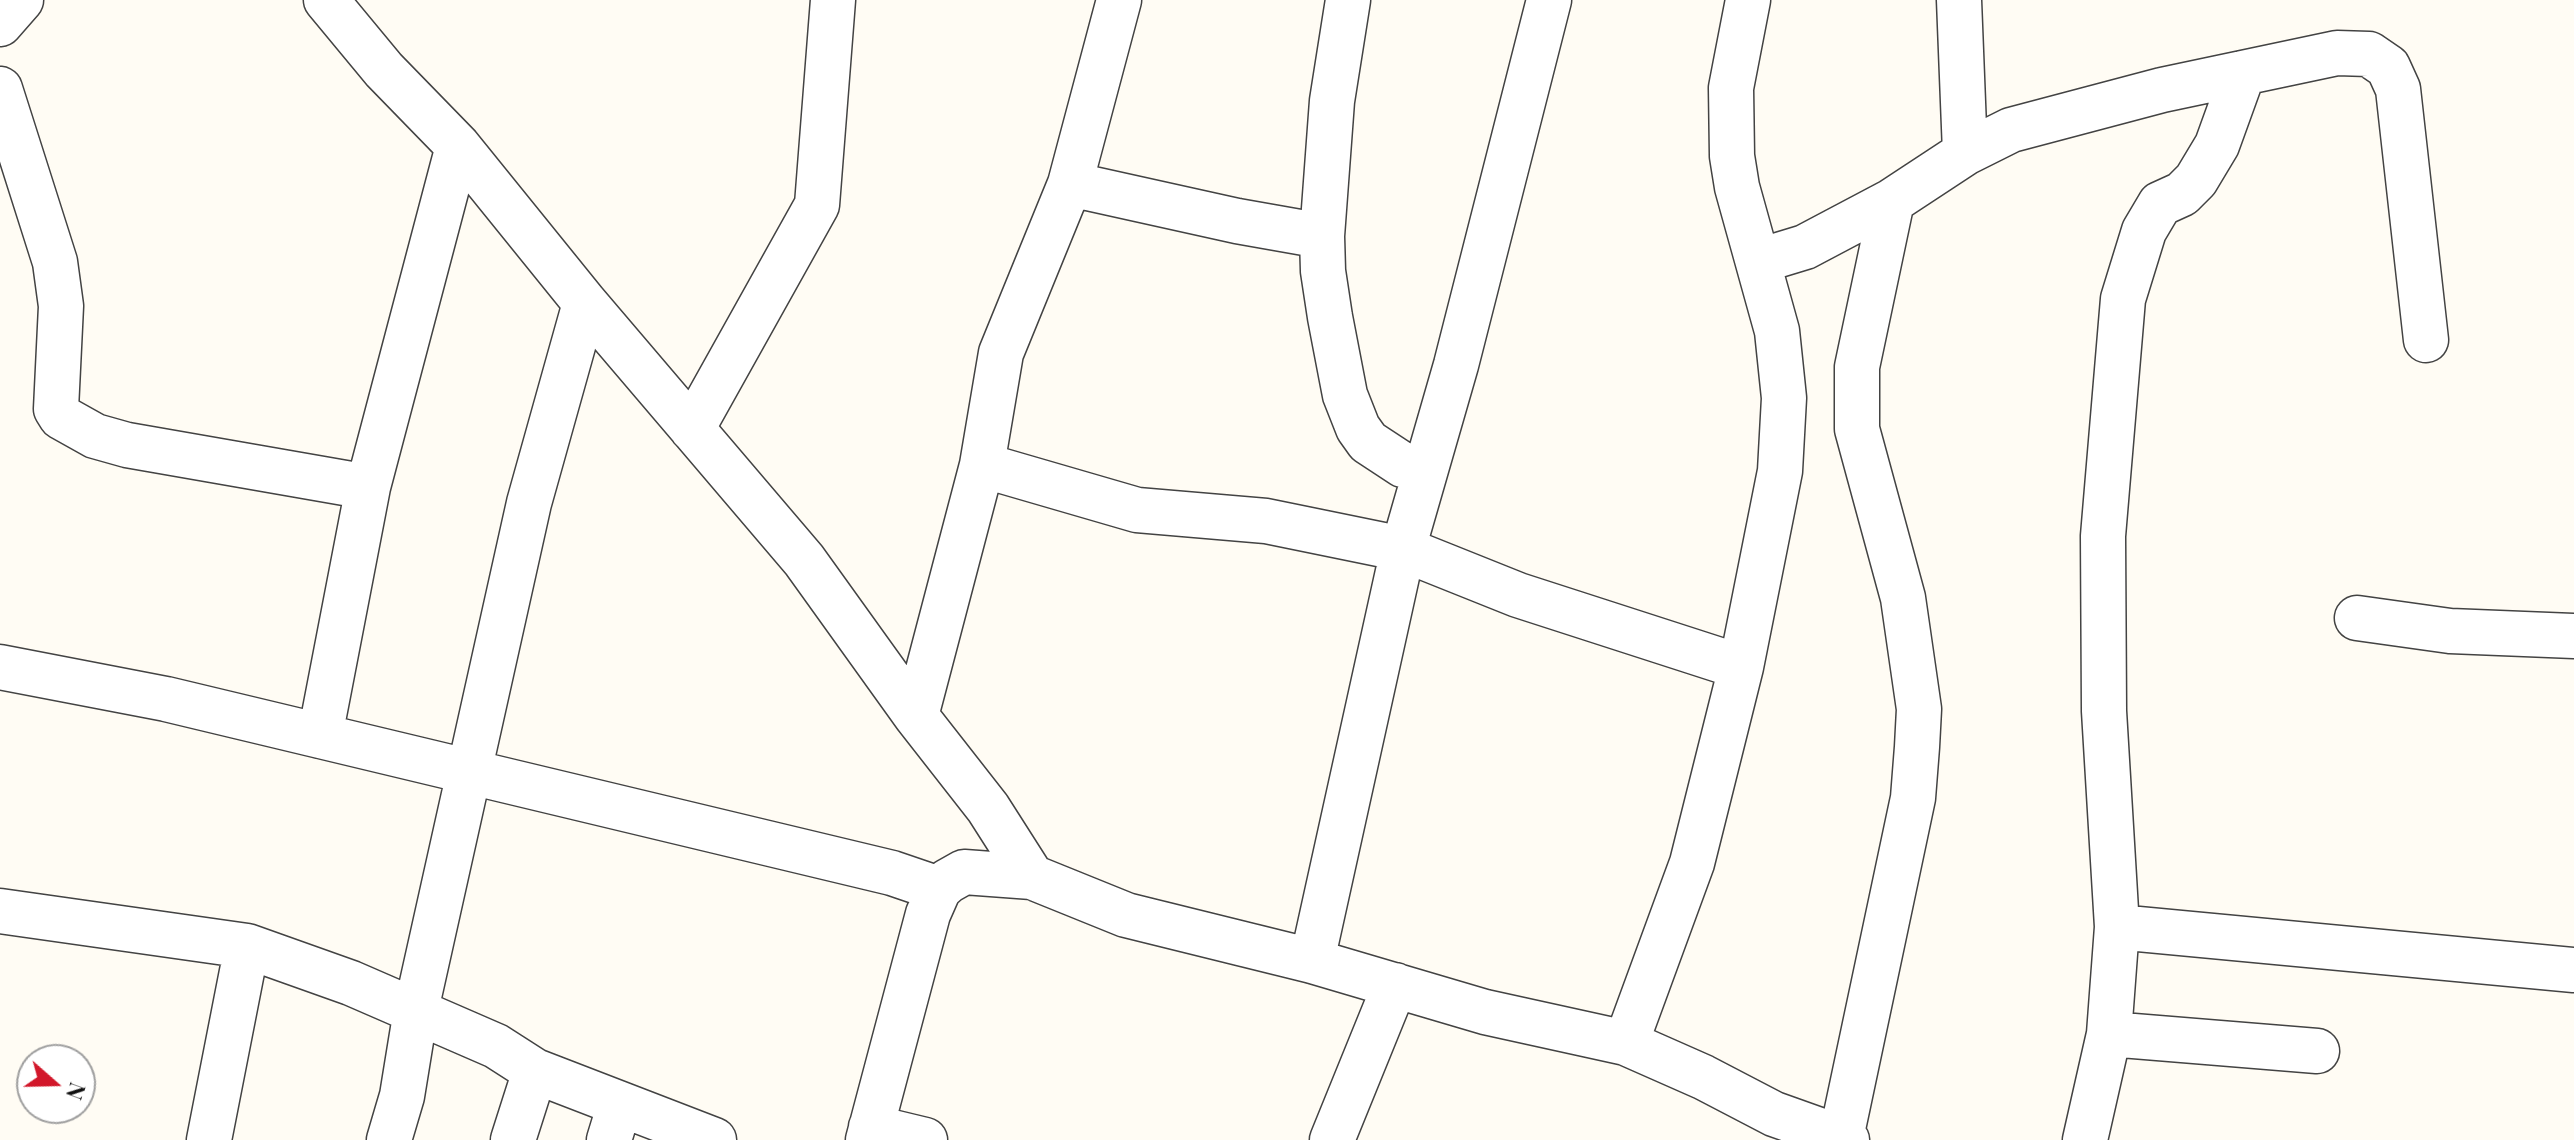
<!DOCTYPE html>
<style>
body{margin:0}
#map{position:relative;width:2574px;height:1140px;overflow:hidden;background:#fffcf4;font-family:"Playfair Display",serif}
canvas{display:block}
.north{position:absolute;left:16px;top:1044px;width:80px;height:80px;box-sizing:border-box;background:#fff;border:2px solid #9f9f9f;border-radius:50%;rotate:110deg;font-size:22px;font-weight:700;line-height:32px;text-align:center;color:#101010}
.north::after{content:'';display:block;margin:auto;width:28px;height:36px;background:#d2172a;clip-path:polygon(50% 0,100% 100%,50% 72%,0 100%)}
</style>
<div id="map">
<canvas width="2574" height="1140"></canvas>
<div class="north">N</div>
</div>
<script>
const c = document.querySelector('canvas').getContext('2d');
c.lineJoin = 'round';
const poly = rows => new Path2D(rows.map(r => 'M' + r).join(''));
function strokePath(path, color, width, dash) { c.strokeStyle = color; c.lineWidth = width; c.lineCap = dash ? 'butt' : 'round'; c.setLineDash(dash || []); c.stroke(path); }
const minor = poly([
 [326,0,384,70,458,146,585,303,804,560,916,716,988,808,1032,877,1126,915,1312,961,1485,1012,1626,1043,1703,1077,1774,1114,1847,1140],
 [1348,0,1332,101,1322,236,1323,271,1330,317,1345,395,1358,428,1368,442,1403,465,1425,471],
 [1959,0,1965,153],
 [0,24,21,0],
 [0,89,55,262,61,306,56,409,61,417,95,436,127,445,368,487],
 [1070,184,1237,221,1322,236],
 [1759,261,1805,247,1892,201,1965,153,2011,130,2162,90,2337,53,2369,54,2388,67,2398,89,2426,340],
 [692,429,817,205,833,0],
 [982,465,1137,510,1266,521,1403,549,1518,595,1741,667],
 [2357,618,2450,631,2574,636],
 [0,667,166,699,892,873,939,889],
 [916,716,982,465,1001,353,1070,184,1119,0],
 [320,736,368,487,458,146],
 [0,911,247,946,351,983,496,1046,535,1071,714,1140],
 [2117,927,2574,970],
 [1312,961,1403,549,1456,365,1549,0],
 [2109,1034,2317,1051],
 [1626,1043,1692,863,1741,667,1780,471,1784,398,1777,331,1737,187,1732,156,1731,88,1748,0],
 [871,1127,925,1140],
 [1841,1138,1913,798,1917,747,1919,709,1903,598,1857,429,1857,367,1892,201],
 [209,1140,247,946],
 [389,1140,402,1096,416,1010,529,503,585,303],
 [513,1140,535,1071],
 [609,1140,620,1104],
 [868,1140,928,914,939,889,948,881,964,872,1032,877],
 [1332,1140,1395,985],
 [2085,1140,2109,1034,2117,927,2104,711,2103,536,2123,299,2144,231,2160,204,2182,194,2196,180,2217,145,2243,73]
]);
strokePath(minor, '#434343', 47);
strokePath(minor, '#fff', 44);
</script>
